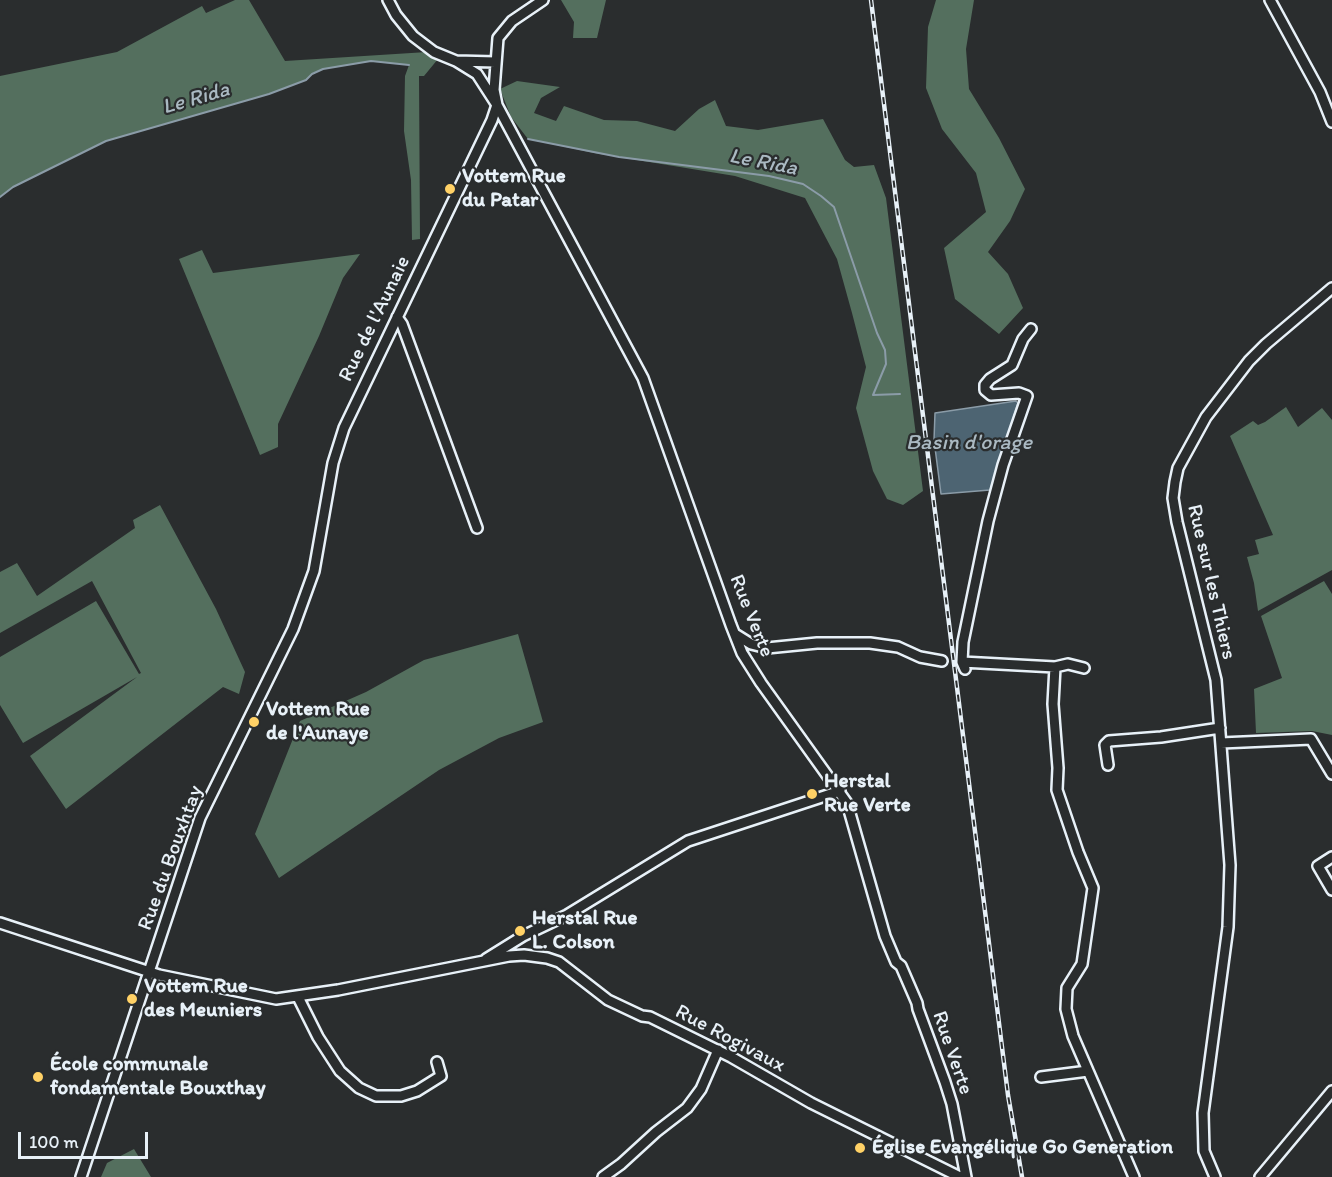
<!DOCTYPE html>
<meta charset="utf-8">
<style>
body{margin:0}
#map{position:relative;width:1332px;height:1177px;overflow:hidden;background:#2a2d2e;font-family:Itim,sans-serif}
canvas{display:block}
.scale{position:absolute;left:18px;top:1132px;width:130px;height:27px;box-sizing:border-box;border:3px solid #e8f1f8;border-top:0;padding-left:8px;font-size:18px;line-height:21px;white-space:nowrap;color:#e8f1f8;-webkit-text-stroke:4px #2a2d2e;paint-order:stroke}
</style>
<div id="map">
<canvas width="1332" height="1177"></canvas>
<div class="scale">100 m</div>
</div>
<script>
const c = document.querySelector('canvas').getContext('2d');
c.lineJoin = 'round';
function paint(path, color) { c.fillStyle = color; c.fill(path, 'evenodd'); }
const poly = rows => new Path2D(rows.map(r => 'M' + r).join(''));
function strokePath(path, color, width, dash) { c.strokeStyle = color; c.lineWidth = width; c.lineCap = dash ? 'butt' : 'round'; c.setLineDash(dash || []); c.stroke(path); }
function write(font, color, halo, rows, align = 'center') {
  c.font = font + ' Itim,sans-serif'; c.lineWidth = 4.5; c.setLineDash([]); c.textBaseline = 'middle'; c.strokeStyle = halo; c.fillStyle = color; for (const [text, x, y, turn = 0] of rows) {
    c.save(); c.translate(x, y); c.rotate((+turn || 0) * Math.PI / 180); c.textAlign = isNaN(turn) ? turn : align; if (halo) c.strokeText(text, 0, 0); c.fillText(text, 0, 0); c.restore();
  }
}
paint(poly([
 [235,0,249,0,285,61,427,52,438,59,424,76,419,76,420,239,412,240,411,180,404,131,405,76,409,65,371,61,323,69,312,74,306,80,269,94,106,141,13,187,0,197,0,76,117,52,202,6,206,13],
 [561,0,606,0,597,38,573,38,574,22],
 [936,0,974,0,966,49,969,89,999,138,1025,189,1010,221,988,252,1008,274,1023,308,999,334,955,299,944,248,986,212,976,173,942,129,926,88,928,27],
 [517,81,560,87,541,98,534,113,556,121,564,106,604,120,637,121,675,131,699,109,715,100,726,126,758,130,823,119,845,160,854,167,874,165,886,198,923,491,903,505,887,499,873,471,856,408,866,367,852,313,837,259,805,198,735,176,594,153,528,139,511,117,500,89],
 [202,250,213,273,360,254,343,278,319,336,278,424,278,447,260,455,179,259],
 [1286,407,1298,427,1322,408,1332,420,1332,570,1258,611,1254,583,1247,557,1259,554,1255,540,1273,535,1230,436,1253,421,1258,425,1265,422],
 [160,505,216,609,245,672,239,694,223,687,66,809,30,756,137,677,23,743,0,705,0,657,96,601,139,674,141,673,92,581,0,633,0,572,17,563,37,596,135,528,133,520],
 [1324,581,1332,594,1332,735,1312,731,1256,733,1254,689,1282,678,1261,616],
 [518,634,543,722,499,738,439,770,279,878,255,834,300,721,366,692,424,660],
 [134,1149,151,1177,101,1177,107,1163]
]), '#546f5e');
const water = poly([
 [1016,401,1018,403,990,490,941,494,934,440,935,413,1016,401]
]);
paint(water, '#4d6472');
strokePath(water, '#8b9ca8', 1.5);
strokePath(poly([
 [528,139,619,157,769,176,803,184,821,196,834,207,877,333,885,350,886,364,873,395,900,394],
 [0,197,13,187,106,141,269,94,306,80,312,74,323,69,371,61,409,65]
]), '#8b9ca8', 2);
const minor = poly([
 [388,0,396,15,413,36,434,52,456,61,477,74,497,105,643,378,731,625,742,653,761,683,847,803,885,936,896,962,901,966,917,1003,918,1009,945,1082,952,1104,966,1177],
 [1270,0,1320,92,1332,122],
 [456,61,496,62],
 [397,317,402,324,477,528],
 [735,634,751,644,767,648,817,643,870,643,898,647,920,657,942,661],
 [962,662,1055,667,1068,664,1084,668],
 [1055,667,1053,704,1058,768,1057,790,1078,852,1093,888,1082,964,1067,988,1066,1009,1073,1036,1134,1177],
 [965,669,962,662,963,642,988,521,1003,465,1027,396,1019,393,991,395,985,390,985,385,990,379,1012,365,1023,339,1031,329],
 [1221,743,1311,739,1332,774],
 [1108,765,1105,745,1109,741,1161,737,1220,728],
 [1332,857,1318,866,1332,890],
 [0,923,159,975,276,999,338,990,509,956,524,955,547,958,559,962,608,1000,642,1016,650,1017,731,1057,811,1103,960,1177],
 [486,959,523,936,567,915,688,841,840,791],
 [298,997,318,1037,340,1071,359,1088,376,1096,401,1096,417,1091,441,1076,437,1062],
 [1041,1077,1088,1071],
 [81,1177,200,818,293,629,314,571,333,463,344,428,492,120,497,105,494,90,498,38,512,21,543,0],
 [603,1177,621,1164,656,1132,687,1108,701,1089,718,1050],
 [1215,1177,1204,1151,1203,1113,1228,927,1230,865,1216,680,1177,522,1173,498,1175,482,1178,468,1206,417,1249,361,1266,344,1332,288],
 [1260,1177,1332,1091]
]);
strokePath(minor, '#e8f1f8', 14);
strokePath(minor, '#2a2d2e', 9);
const rail = poly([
 [871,0,1008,1095,1022,1177]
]);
strokePath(rail, '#e8f1f8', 4.5);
strokePath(rail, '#2a2d2e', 2, [7]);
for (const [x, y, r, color] of [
 [450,189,6,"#ffd166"],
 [254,722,6,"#ffd166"],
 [812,794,6,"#ffd166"],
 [520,931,6,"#ffd166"],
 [132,999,6,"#ffd166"],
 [38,1077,6,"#ffd166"],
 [860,1148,6,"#ffd166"]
]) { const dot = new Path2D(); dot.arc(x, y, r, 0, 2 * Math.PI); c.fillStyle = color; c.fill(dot); strokePath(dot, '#2a2d2e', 2); }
write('bold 21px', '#e8f1f8', '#2a2d2e', [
 ["Vottem Rue",462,177],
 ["du Patar",462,201],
 ["Vottem Rue",266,710],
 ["de l'Aunaye",266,734],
 ["Herstal",824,782],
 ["Rue Verte",824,806],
 ["Herstal Rue",532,919],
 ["L. Colson",532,943],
 ["Vottem Rue",144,987],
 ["des Meuniers",144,1011],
 ["École communale",50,1065],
 ["fondamentale Bouxthay",50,1089],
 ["Église Evangélique Go Generation",872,1148]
], 'left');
write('21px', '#e8f1f8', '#2a2d2e', [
 ["Rue de l'Aunaie",375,319,-64],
 ["Rue sur les Thiers",1211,582,77],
 ["Rue Verte",751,616,68],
 ["Rue du Bouxhtay",171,858,-70],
 ["Rue Rogivaux",730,1039,28],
 ["Rue Verte",952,1053,71]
]);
write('italic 22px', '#aab9c2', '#2a2d2e', [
 ["Le Rida",196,99,-16],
 ["Le Rida",763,163,11],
 ["Basin d'orage",969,443]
]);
</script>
